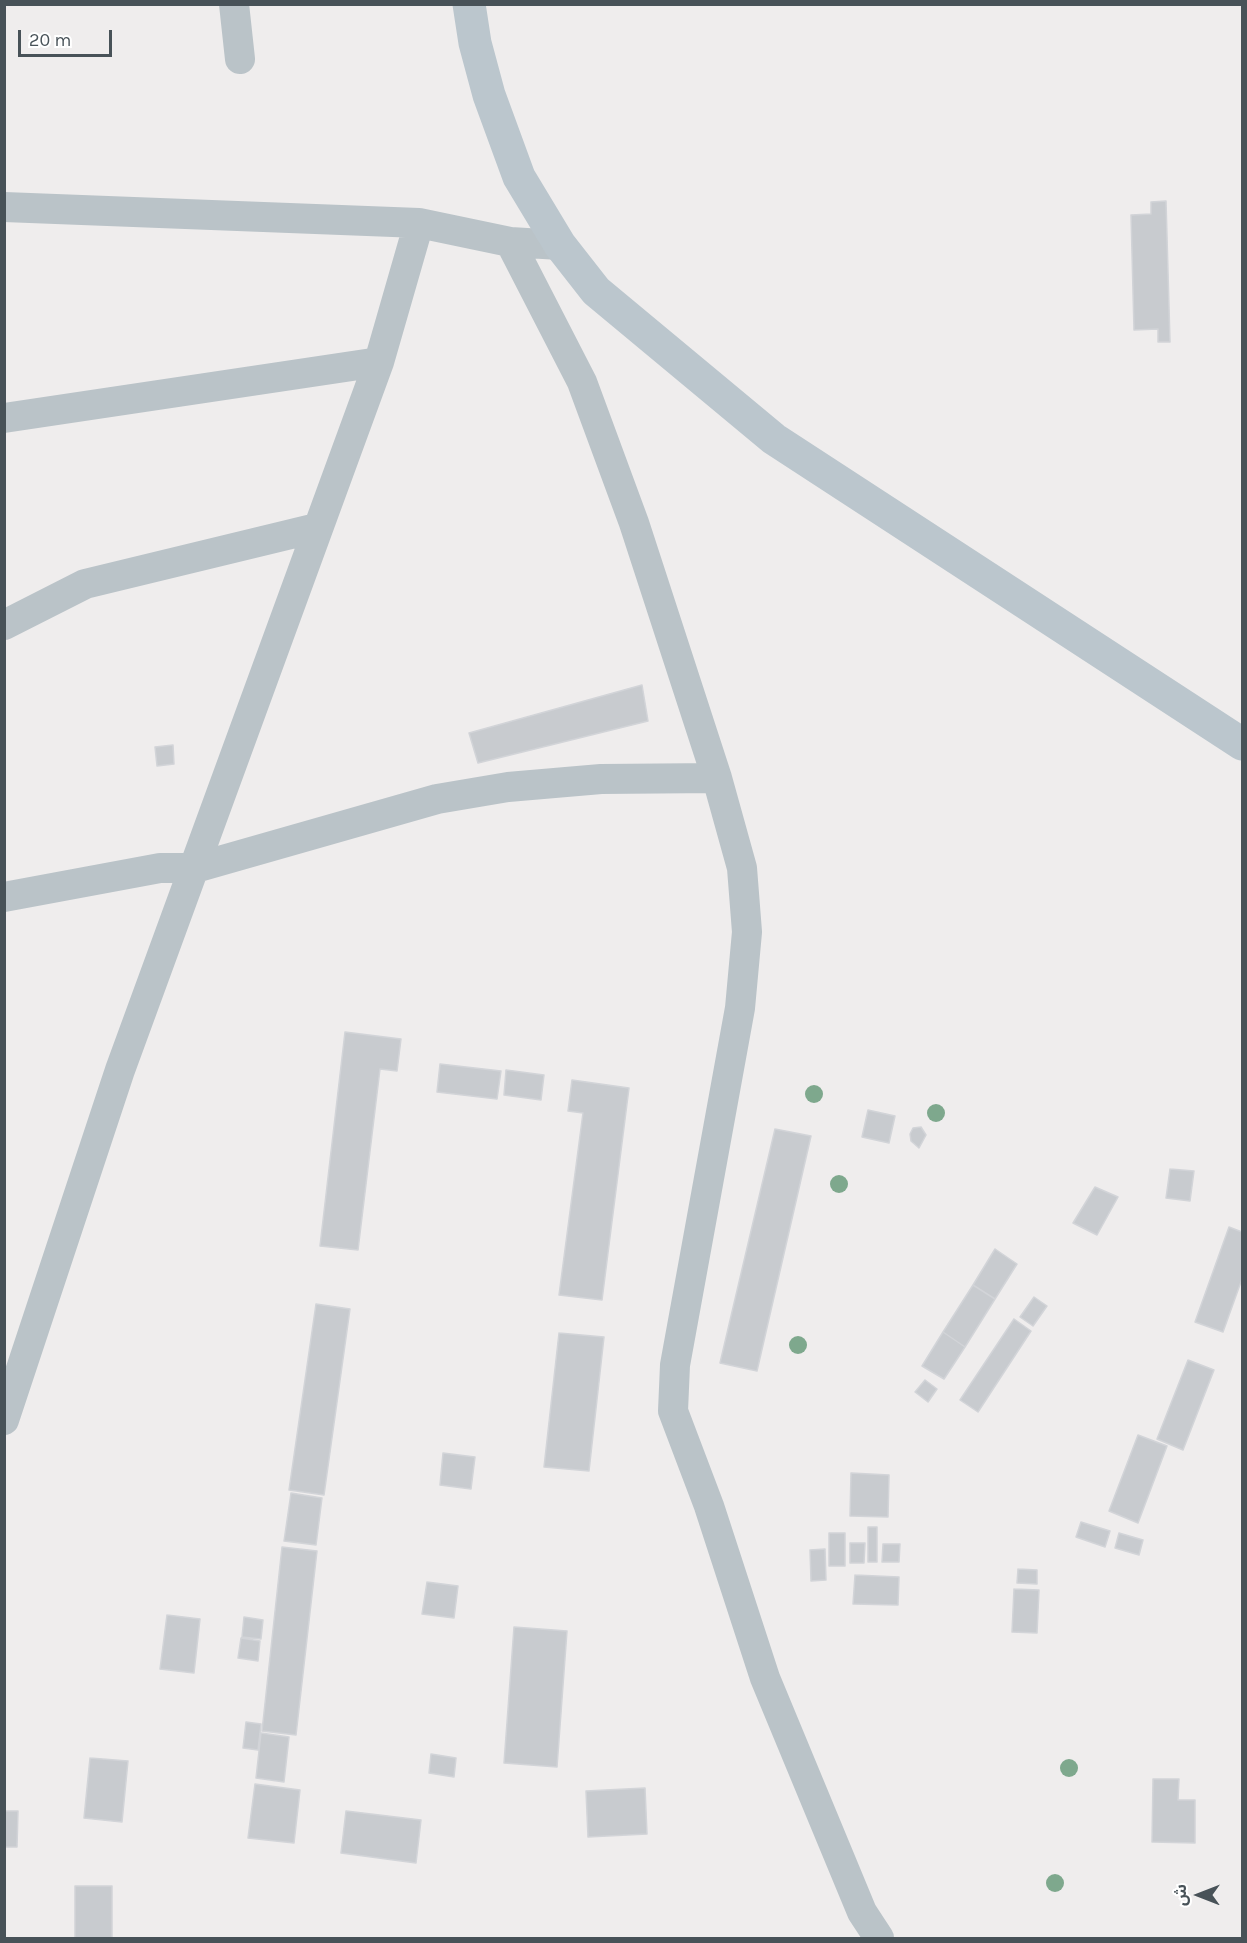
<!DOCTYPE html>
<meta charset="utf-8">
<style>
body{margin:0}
#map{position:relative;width:1247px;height:1943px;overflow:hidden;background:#efeded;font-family:Karla,"Noto Sans Arabic",sans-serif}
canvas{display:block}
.frame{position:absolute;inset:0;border:6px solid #485258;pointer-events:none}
.north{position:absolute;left:1169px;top:1865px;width:60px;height:60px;-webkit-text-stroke:4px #fff;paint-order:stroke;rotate:270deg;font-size:16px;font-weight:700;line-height:24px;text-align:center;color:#485258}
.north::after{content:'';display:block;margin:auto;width:21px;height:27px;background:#485258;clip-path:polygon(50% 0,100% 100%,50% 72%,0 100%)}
.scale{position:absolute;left:18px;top:30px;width:94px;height:27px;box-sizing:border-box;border:3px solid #485258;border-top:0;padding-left:8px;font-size:18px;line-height:21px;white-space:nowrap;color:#485258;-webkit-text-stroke:4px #fff;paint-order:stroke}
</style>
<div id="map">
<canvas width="1247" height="1943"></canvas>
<div class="frame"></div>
<div class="north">ش</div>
<div class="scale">20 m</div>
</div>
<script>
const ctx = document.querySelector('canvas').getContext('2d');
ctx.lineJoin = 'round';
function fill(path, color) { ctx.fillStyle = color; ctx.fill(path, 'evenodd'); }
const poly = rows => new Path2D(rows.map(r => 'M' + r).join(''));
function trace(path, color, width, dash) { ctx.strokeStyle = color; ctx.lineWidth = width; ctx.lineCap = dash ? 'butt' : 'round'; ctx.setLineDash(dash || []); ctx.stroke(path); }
const building = poly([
 [1166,201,1170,342,1158,342,1158,329,1134,330,1131,215,1151,214,1151,202,1166,201],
 [642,685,648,721,478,763,469,733,642,685],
 [173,745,174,764,157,766,155,747,173,745],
 [345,1032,401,1039,397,1071,380,1069,358,1250,320,1246,345,1032],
 [440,1064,501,1071,497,1099,437,1092,440,1064],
 [506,1070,544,1075,541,1100,504,1095,506,1070],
 [572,1080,629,1088,602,1300,559,1295,583,1113,568,1111,572,1080],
 [868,1110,895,1116,889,1143,862,1137,868,1110],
 [921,1127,926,1135,919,1148,911,1141,910,1134,913,1128,921,1127],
 [775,1129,811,1136,757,1371,720,1363,775,1129],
 [1170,1169,1194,1171,1190,1201,1166,1198,1170,1169],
 [1095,1187,1118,1197,1097,1235,1073,1223,1095,1187],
 [1229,1227,1242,1232,1242,1279,1223,1332,1195,1322,1229,1227],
 [995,1249,1017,1264,995,1299,973,1285,995,1249],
 [973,1285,995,1299,965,1347,943,1332,973,1285],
 [1034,1297,1047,1306,1033,1326,1020,1317,1034,1297],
 [316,1304,350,1309,324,1495,289,1490,316,1304],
 [1014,1319,1031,1331,978,1412,960,1400,1014,1319],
 [943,1332,965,1347,944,1379,922,1366,943,1332],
 [559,1333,604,1337,589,1471,544,1467,559,1333],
 [1188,1360,1214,1370,1183,1450,1157,1439,1188,1360],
 [925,1380,937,1389,928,1402,915,1392,925,1380],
 [1138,1435,1167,1446,1138,1523,1109,1511,1138,1435],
 [443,1453,475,1457,471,1489,440,1485,443,1453],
 [851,1473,889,1475,888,1517,850,1516,851,1473],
 [291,1493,322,1498,316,1545,284,1541,291,1493],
 [1081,1522,1110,1531,1105,1547,1076,1537,1081,1522],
 [868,1527,877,1527,877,1562,868,1562,868,1527],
 [829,1533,845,1533,845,1566,829,1566,829,1533],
 [1119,1533,1143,1540,1139,1555,1115,1548,1119,1533],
 [850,1543,865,1543,864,1563,850,1563,850,1543],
 [883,1544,900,1544,899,1562,882,1562,883,1544],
 [282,1547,317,1551,296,1735,262,1731,282,1547],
 [825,1549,826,1580,811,1581,810,1550,825,1549],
 [1018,1569,1037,1570,1037,1584,1017,1583,1018,1569],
 [855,1575,899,1577,898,1605,853,1604,855,1575],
 [427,1582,458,1586,454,1618,422,1614,427,1582],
 [1014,1589,1039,1590,1037,1633,1012,1632,1014,1589],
 [167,1615,200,1619,194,1673,160,1669,167,1615],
 [244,1617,263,1620,261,1639,242,1637,244,1617],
 [514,1627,567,1631,557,1767,504,1763,514,1627],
 [241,1638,260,1641,258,1661,238,1658,241,1638],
 [246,1722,261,1724,258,1750,243,1748,246,1722],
 [261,1733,289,1737,284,1782,256,1778,261,1733],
 [431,1754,456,1758,454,1777,429,1773,431,1754],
 [90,1758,128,1761,122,1822,84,1818,90,1758],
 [1153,1779,1179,1779,1178,1800,1195,1800,1195,1843,1152,1842,1153,1779],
 [255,1784,300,1790,294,1843,248,1838,255,1784],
 [645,1788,647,1834,588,1837,586,1791,645,1788],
 [4,1811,18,1811,17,1847,4,1847,4,1811],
 [346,1811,421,1820,416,1863,341,1853,346,1811],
 [75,1886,112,1886,112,1938,75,1938,75,1886]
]);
fill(building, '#c8cbcf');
trace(building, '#d2d4d8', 1.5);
trace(poly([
 [234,4,240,59],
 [4,207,419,223,510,242,560,245],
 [510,242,582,382,634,523,717,778,742,868,747,932,740,1008,675,1365,673,1411,709,1506,765,1678,862,1912,879,1938],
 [4,418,379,362],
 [4,625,85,584,316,528],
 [4,897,160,868,195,868,437,799,508,787,601,779,717,778],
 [4,1420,120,1070,379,362,419,223]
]), '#bac3c8', 30);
trace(poly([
 [469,4,475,43,489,95,519,177,560,245,596,291,774,439,1242,744]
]), '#bbc6cd', 33);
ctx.fillStyle = '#7ea88d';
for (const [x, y] of [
 [814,1094],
 [936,1113],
 [839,1184],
 [798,1345],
 [1069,1768],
 [1055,1883]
]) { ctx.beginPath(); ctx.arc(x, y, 9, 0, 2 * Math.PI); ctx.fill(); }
</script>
